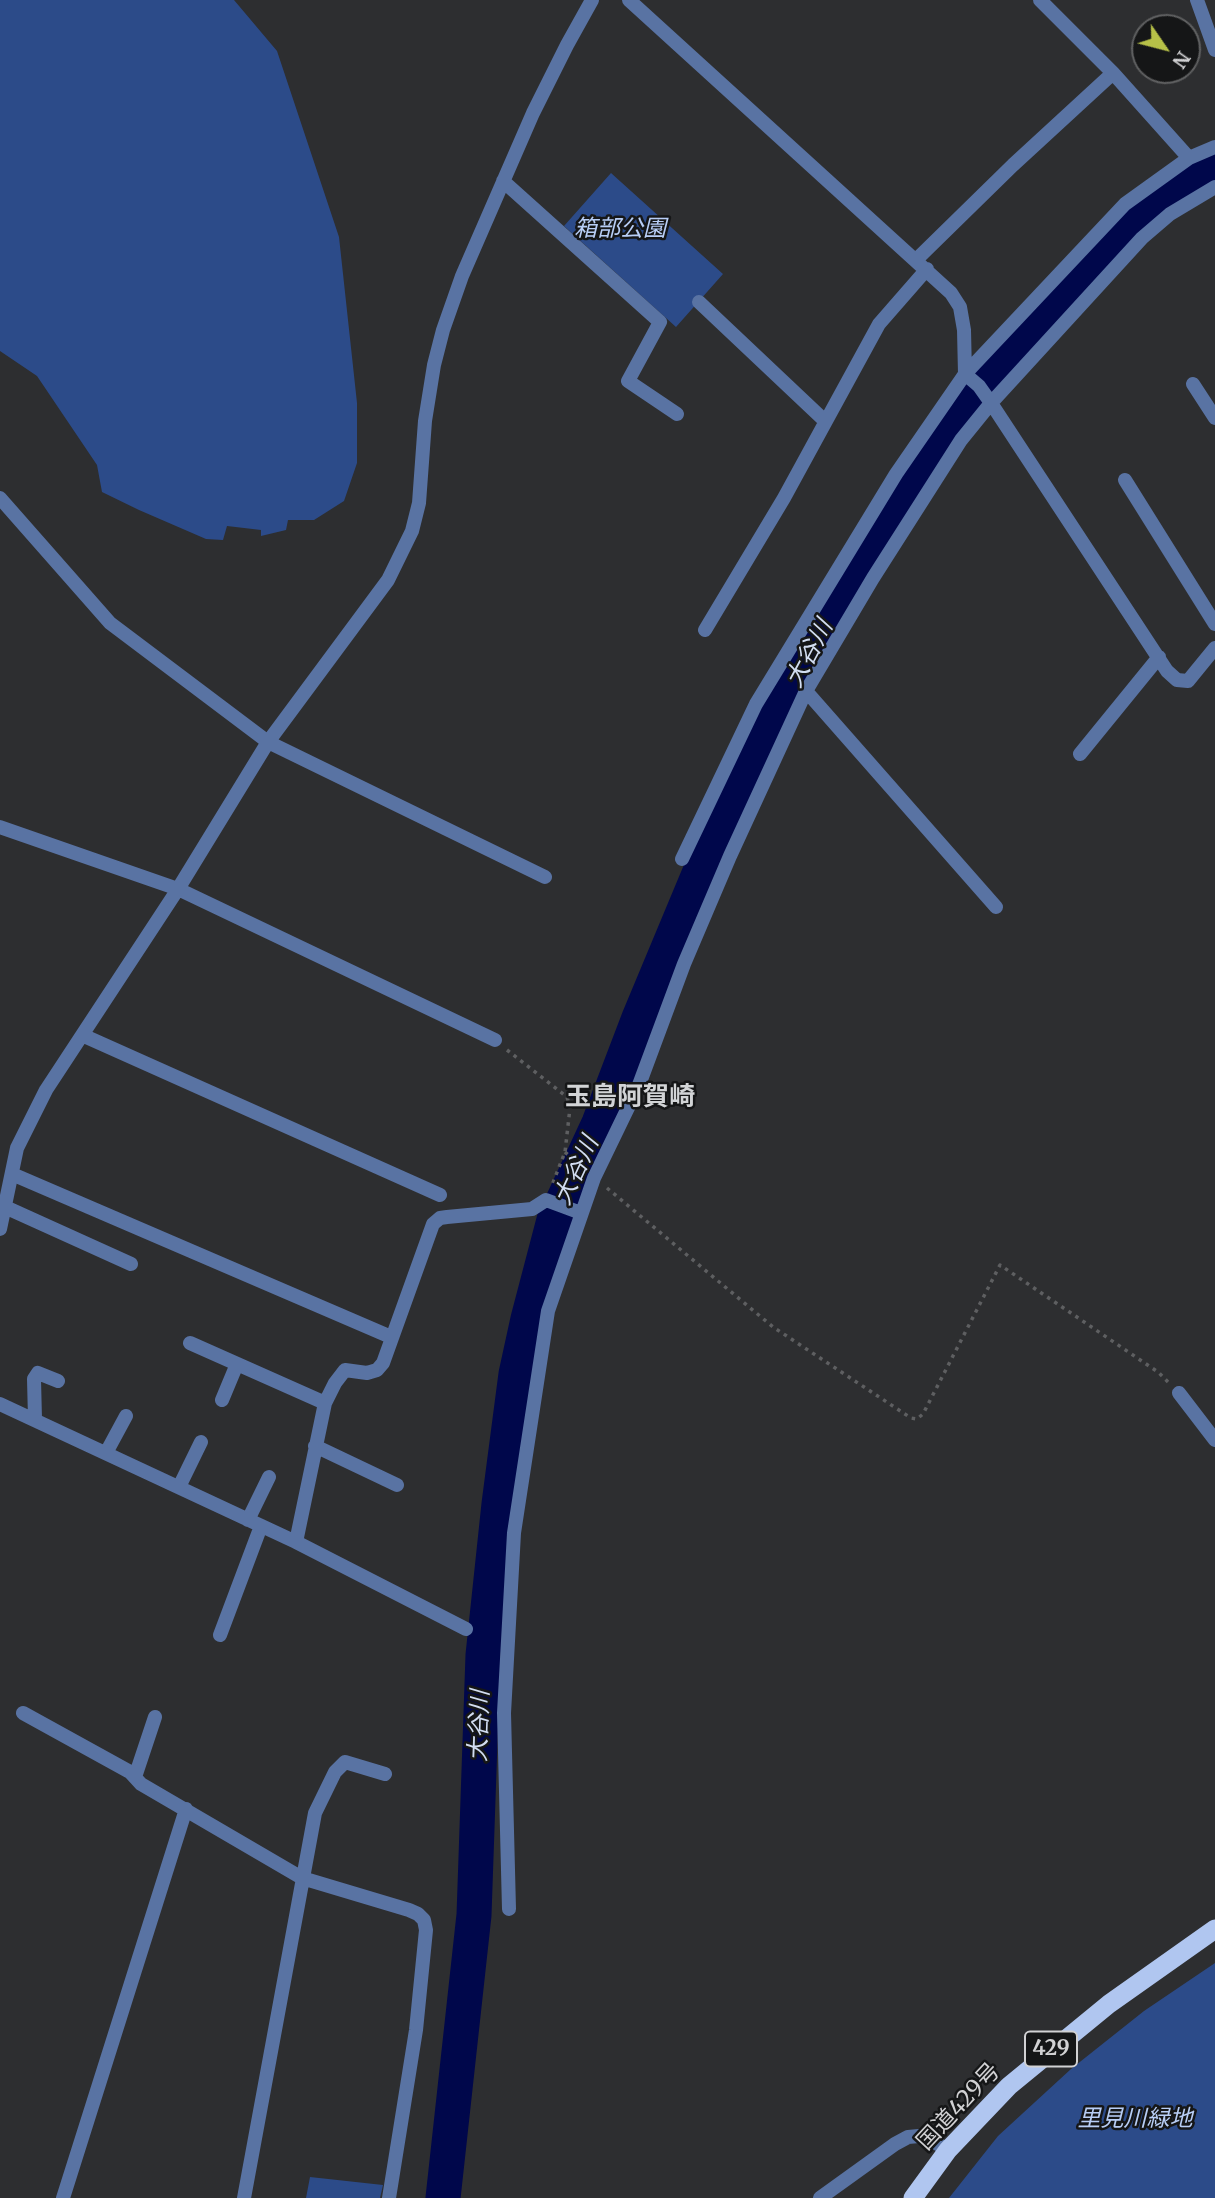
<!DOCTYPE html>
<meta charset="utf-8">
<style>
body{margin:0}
#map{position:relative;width:1215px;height:2198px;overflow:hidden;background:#2d2e30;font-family:Merriweather,serif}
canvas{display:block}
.north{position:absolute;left:1131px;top:14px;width:70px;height:70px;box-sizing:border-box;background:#151617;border:2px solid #606162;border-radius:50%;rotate:125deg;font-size:19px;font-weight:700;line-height:28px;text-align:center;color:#d1d1d3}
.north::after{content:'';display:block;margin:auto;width:24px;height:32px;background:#b7c148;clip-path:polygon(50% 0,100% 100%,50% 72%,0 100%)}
</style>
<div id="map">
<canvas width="1215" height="2198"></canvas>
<div class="north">N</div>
</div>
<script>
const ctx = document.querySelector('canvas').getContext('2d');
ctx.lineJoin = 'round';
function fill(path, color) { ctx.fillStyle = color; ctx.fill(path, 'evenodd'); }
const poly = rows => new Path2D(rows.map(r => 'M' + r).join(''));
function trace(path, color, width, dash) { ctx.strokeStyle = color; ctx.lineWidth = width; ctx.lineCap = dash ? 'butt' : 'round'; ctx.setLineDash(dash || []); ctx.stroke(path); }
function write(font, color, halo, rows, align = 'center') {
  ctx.font = font + ' Merriweather,"Noto Sans JP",serif'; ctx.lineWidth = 5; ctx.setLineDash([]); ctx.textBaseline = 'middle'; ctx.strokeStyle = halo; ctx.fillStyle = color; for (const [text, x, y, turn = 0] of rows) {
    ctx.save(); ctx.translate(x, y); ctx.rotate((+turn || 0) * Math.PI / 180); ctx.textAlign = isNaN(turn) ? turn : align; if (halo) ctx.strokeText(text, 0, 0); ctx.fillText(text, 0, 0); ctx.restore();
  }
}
fill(poly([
 [0,0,234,0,277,51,339,237,357,403,357,463,344,501,314,520,288,520,286,530,261,536,261,530,227,526,223,540,206,539,139,510,102,492,97,465,37,376,0,351],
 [611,173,723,274,676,327,564,226],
 [1215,1963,1215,2198,949,2198,998,2136,1071,2069,1144,2011],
 [310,2177,383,2185,380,2198,306,2198]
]), '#2c4b89');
trace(poly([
 [443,2198,474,1915,483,1655,499,1504,516,1374,528,1319,554,1220,599,1123,639,1018,722,819,828,619,921,468,979,386,1138,216,1194,177,1215,167]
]), '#00074b', 35);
trace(poly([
 [507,1050,567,1097,570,1108,565,1152,552,1185],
 [565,1152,582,1168],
 [607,1188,773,1327,911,1418,917,1419,923,1414,1000,1265,1158,1372,1168,1382]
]), '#5e5f61', 3.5, [3.5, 5]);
trace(poly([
 [629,0,951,293,960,307,964,330,965,374,979,386,991,403,1167,671,1177,680,1188,681,1215,648],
 [1040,0,1113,73,1189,158,1215,147],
 [1197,0,1215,50],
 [503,181,660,322,628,381,677,414],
 [917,259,1013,165,1113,73],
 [699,302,825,421],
 [1193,384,1215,418],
 [1125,480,1215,624],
 [0,498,110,623,268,742,545,877],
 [705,630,784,498,879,324,927,269],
 [806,691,996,907],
 [1080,754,1159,657],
 [0,827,178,889,495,1040],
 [682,859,756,704,896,474,965,374,1125,204,1189,158],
 [82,1035,440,1195],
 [12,1174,391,1337],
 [5,1207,131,1264],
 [0,1229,17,1148,46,1090,178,889,268,742,388,580,412,531,419,503,425,421,434,365,443,330,462,276,533,113,567,45,592,0],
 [190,1343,325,1403],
 [1179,1393,1215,1440],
 [222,1400,237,1364],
 [0,1404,296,1542,325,1403,335,1383,345,1370,367,1373,377,1370,383,1363,433,1224,440,1218,447,1217,532,1209,546,1200,581,1213],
 [35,1419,34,1379,38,1373,58,1381],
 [315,1446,397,1485],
 [106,1453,126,1416],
 [179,1487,201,1442],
 [248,1520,269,1477],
 [296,1542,466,1629],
 [220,1635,261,1526],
 [23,1713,130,1772,141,1784,302,1878,409,1910,418,1914,424,1920,426,1930,416,2030,389,2198],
 [135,1777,155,1717],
 [509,1909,504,1713,514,1533,548,1311,594,1178,639,1085,684,964,730,856,806,691,873,578,961,440,991,403,1142,238,1170,214,1215,187],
 [63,2198,186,1809],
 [244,2198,315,1813,335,1772,345,1762,385,1774],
 [820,2198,895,2144,908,2137,919,2136,929,2139,948,2150]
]), '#5973a3', 14);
trace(poly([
 [913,2198,948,2150,1009,2086,1109,2004,1215,1929]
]), '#b0c6f0', 19);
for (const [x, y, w] of [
 [1051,2049,52]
]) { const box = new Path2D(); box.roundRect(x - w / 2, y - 17.5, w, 35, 5); ctx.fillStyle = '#151617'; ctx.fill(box); trace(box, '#d1d1d3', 2); }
write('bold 21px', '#d1d1d3', null, [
 ["429",1051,2049]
]);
write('italic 23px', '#b8cef6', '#151617', [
 ["箱部公園",620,229],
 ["里見川緑地",1135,2119]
]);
write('23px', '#d1d1d3', '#151617', [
 ["国道429号",959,2107,-47]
]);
write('italic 24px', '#d2ddf1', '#151617', [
 ["大谷川",810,654,-62],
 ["大谷川",577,1171,-65],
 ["大谷川",480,1726,-88]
]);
write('bold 26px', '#d2d4d6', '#151617', [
 ["玉島阿賀崎",630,1098]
]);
</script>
